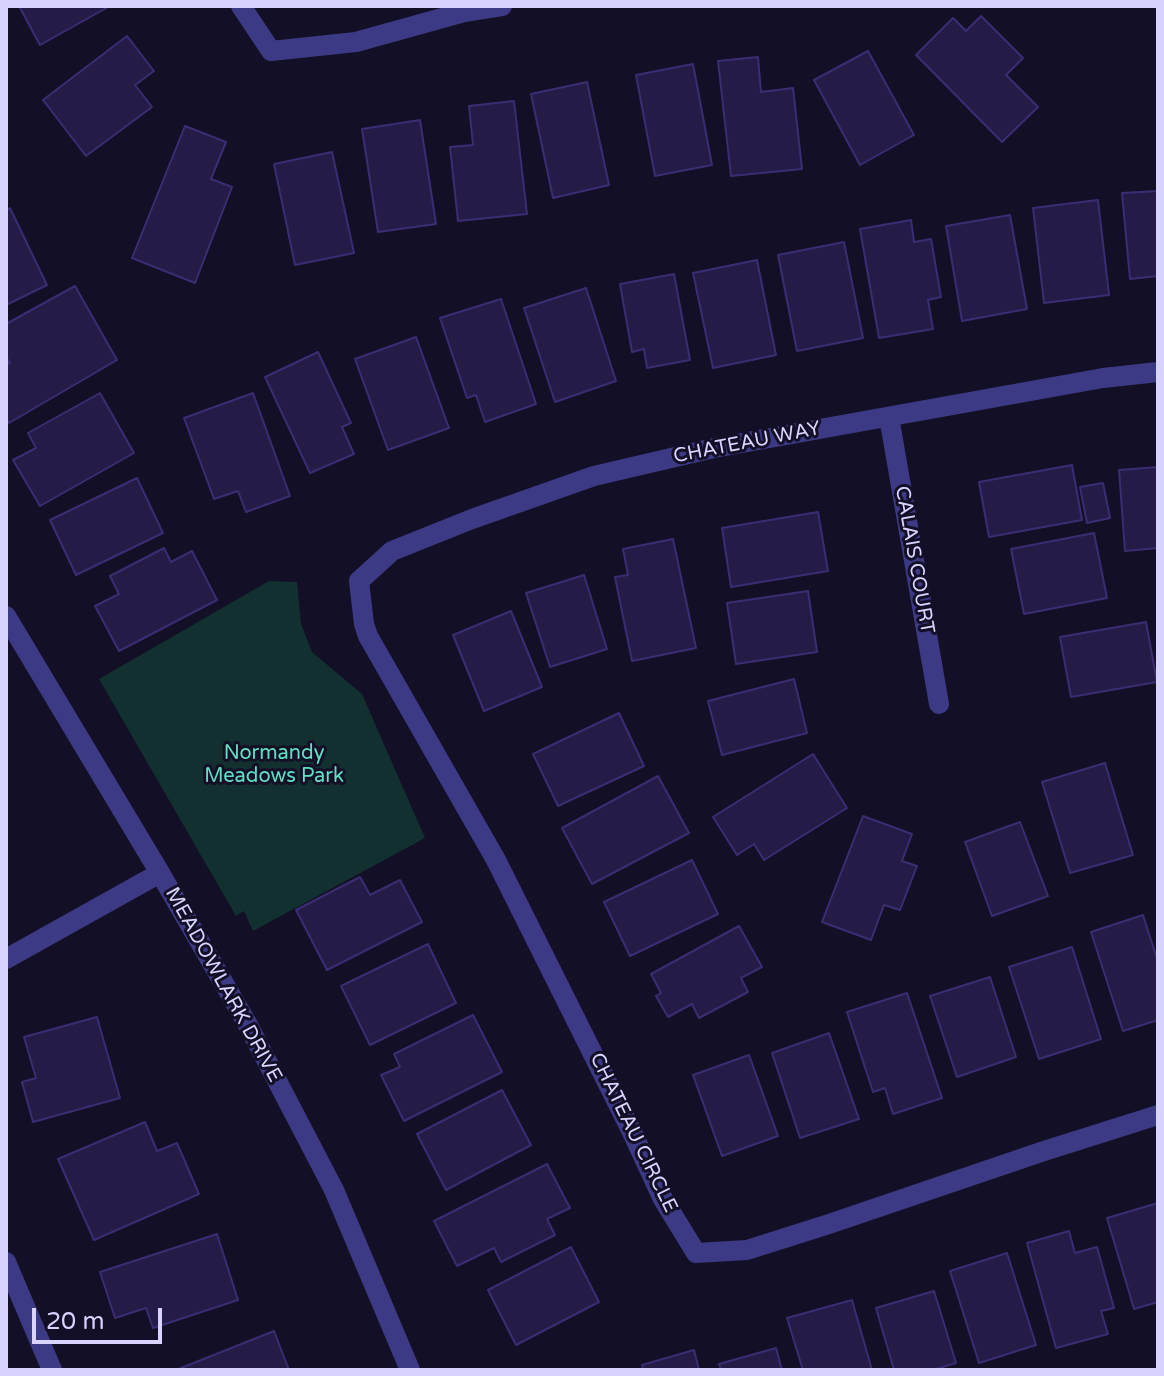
<!DOCTYPE html>
<style>
body{margin:0}
#map{position:relative;width:1164px;height:1376px;overflow:hidden;background:#130f26;font-family:"Varela Round",sans-serif}
canvas{display:block}
.frame{position:absolute;inset:0;border:8px solid #d9d4ff;pointer-events:none}
.scale{position:absolute;left:32px;top:1308px;width:130px;height:36px;box-sizing:border-box;border:4px solid #d9d4ff;border-top:0;padding-left:10px;font-size:24px;line-height:28px;white-space:nowrap;color:#d9d4ff;-webkit-text-stroke:6px #130f26;paint-order:stroke}
</style>
<div id="map">
<canvas width="1164" height="1376"></canvas>
<div class="frame"></div>
<div class="scale">20 m</div>
</div>
<script>
const ctx = document.querySelector('canvas').getContext('2d');
ctx.lineJoin = 'round';
function fill(path, color) { ctx.fillStyle = color; ctx.fill(path, 'evenodd'); }
const poly = rows => new Path2D(rows.map(r => 'M' + r).join(''));
function trace(path, color, width, dash) { ctx.strokeStyle = color; ctx.lineWidth = width; ctx.lineCap = dash ? 'butt' : 'round'; ctx.setLineDash(dash || []); ctx.stroke(path); }
function write(font, color, halo, rows, align = 'center') {
  ctx.font = font + ' "Varela Round",sans-serif'; ctx.lineWidth = 6; ctx.setLineDash([]); ctx.textBaseline = 'middle'; ctx.strokeStyle = halo; ctx.fillStyle = color; for (const [text, x, y, turn = 0] of rows) {
    ctx.save(); ctx.translate(x, y); ctx.rotate((+turn || 0) * Math.PI / 180); ctx.textAlign = isNaN(turn) ? turn : align; if (halo) ctx.strokeText(text, 0, 0); ctx.fillText(text, 0, 0); ctx.restore();
  }
}
fill(poly([
 [269,581,297,582,301,624,312,652,362,694,425,838,253,931,244,911,236,916,99,679]
]), '#12302f');
const building = poly([
 [19,6,110,6,40,45,19,6],
 [981,16,1023,58,1006,75,1038,107,1002,142,916,55,953,18,966,31,981,16],
 [127,36,154,71,135,85,152,107,86,156,43,100,127,36],
 [868,51,914,135,860,165,814,80,868,51],
 [758,57,761,92,793,88,802,169,731,176,718,61,758,57],
 [693,64,712,165,655,176,636,75,693,64],
 [587,82,609,185,553,198,531,94,587,82],
 [514,101,527,214,458,221,450,147,473,145,469,106,514,101],
 [420,120,436,224,378,232,362,129,420,120],
 [185,126,226,142,211,179,232,187,195,283,132,258,185,126],
 [332,152,354,253,295,265,274,164,332,152],
 [1158,191,1158,276,1130,279,1122,193,1158,191],
 [1098,200,1109,295,1044,303,1033,208,1098,200],
 [10,208,47,285,6,305,6,211,10,208],
 [1010,215,1027,309,962,321,946,226,1010,215],
 [911,220,914,242,931,239,941,297,928,300,933,329,879,338,860,229,911,220],
 [844,242,863,338,797,351,778,255,844,242],
 [757,260,776,355,713,368,693,273,757,260],
 [674,274,690,360,647,368,644,349,632,352,620,284,674,274],
 [75,286,117,360,9,423,6,418,6,365,10,363,6,357,6,324,75,286],
 [586,288,616,381,555,402,524,308,586,288],
 [501,299,536,404,485,422,476,395,467,398,440,318,501,299],
 [416,337,449,428,388,450,355,359,416,337],
 [318,352,351,423,342,427,354,454,310,473,265,377,318,352],
 [100,393,134,453,40,506,13,460,36,448,28,433,100,393],
 [253,393,290,496,246,512,238,491,214,499,184,418,253,393],
 [1072,465,1082,520,989,537,979,482,1072,465],
 [1158,467,1158,548,1125,551,1119,470,1158,467],
 [137,478,163,533,76,575,50,520,137,478],
 [1103,483,1110,518,1087,523,1080,487,1103,483],
 [818,512,828,571,731,587,722,528,818,512],
 [1094,533,1107,598,1024,614,1011,549,1094,533],
 [673,539,696,648,632,661,615,577,628,575,623,549,673,539],
 [164,548,171,562,192,551,217,600,119,651,95,606,119,594,110,576,164,548],
 [584,575,607,649,550,667,526,593,584,575],
 [808,591,817,652,736,664,727,603,808,591],
 [511,611,542,687,484,711,453,635,511,611],
 [1146,622,1157,682,1071,697,1060,637,1146,622],
 [794,679,807,733,722,755,708,701,794,679],
 [619,713,644,766,558,806,533,754,619,713],
 [813,754,847,808,764,860,754,844,737,855,713,817,813,754],
 [1105,763,1133,855,1070,873,1042,782,1105,763],
 [658,776,689,833,592,884,562,828,658,776],
 [863,816,912,834,902,861,917,866,900,910,884,905,871,940,822,922,863,816],
 [1020,822,1048,896,992,916,965,842,1020,822],
 [692,860,718,914,630,956,604,902,692,860],
 [360,877,370,895,400,880,422,922,327,970,296,910,360,877],
 [1143,915,1158,962,1158,1020,1123,1031,1091,932,1143,915],
 [739,926,762,967,741,978,748,992,699,1018,692,1004,668,1017,656,996,661,993,651,974,739,926],
 [428,944,456,1003,370,1045,341,986,428,944],
 [1072,947,1101,1039,1039,1059,1009,967,1072,947],
 [990,977,1016,1057,957,1077,930,996,990,977],
 [907,993,942,1098,893,1114,885,1088,873,1092,847,1012,907,993],
 [473,1015,502,1072,404,1121,381,1075,400,1067,394,1054,473,1015],
 [97,1017,120,1098,33,1122,22,1082,36,1078,24,1037,97,1017],
 [829,1033,859,1119,800,1138,772,1053,829,1033],
 [749,1055,778,1136,722,1156,693,1075,749,1055],
 [502,1090,531,1145,446,1190,417,1134,502,1090],
 [145,1122,157,1151,177,1143,199,1194,94,1240,58,1159,145,1122],
 [547,1164,570,1208,547,1219,555,1235,501,1262,494,1248,457,1266,434,1221,547,1164],
 [1158,1203,1158,1302,1134,1309,1107,1218,1158,1203],
 [1069,1231,1075,1253,1097,1247,1114,1308,1101,1311,1108,1334,1056,1348,1027,1243,1069,1231],
 [217,1234,238,1300,153,1328,146,1308,115,1318,100,1272,217,1234],
 [571,1247,599,1302,516,1345,488,1290,571,1247],
 [1007,1253,1036,1345,979,1363,950,1271,1007,1253],
 [934,1291,956,1363,933,1370,894,1370,876,1308,934,1291],
 [852,1300,872,1370,803,1370,787,1318,852,1300],
 [274,1331,289,1370,176,1370,274,1331],
 [776,1348,782,1370,721,1370,719,1364,776,1348],
 [694,1350,699,1370,643,1370,642,1365,694,1350]
]);
fill(building, '#241b47');
trace(building, '#3b2d73', 2);
trace(poly([
 [241,6,271,51,356,42,464,12,502,6],
 [1158,372,1103,378,714,448,594,476,472,519,392,551,359,581,364,624,368,636,496,860,632,1132,663,1199,696,1253,747,1250,829,1224,1044,1151,1158,1115],
 [889,417,939,704],
 [6,616,160,873,248,1025,334,1190,410,1370],
 [6,959,160,873],
 [6,1262,52,1370]
]), '#3d3a85', 20);
write('20px', '#d9d4ff', '#130f26', [
 ["CHATEAU WAY",747,443,-11],
 ["CALAIS COURT",914,560,80],
 ["MEADOWLARK DRIVE",223,985,61],
 ["CHATEAU CIRCLE",633,1133,64]
]);
write('20px', '#5fe0c0', '#130f26', [
 ["Normandy",274,754],
 ["Meadows Park",274,777]
]);
</script>
